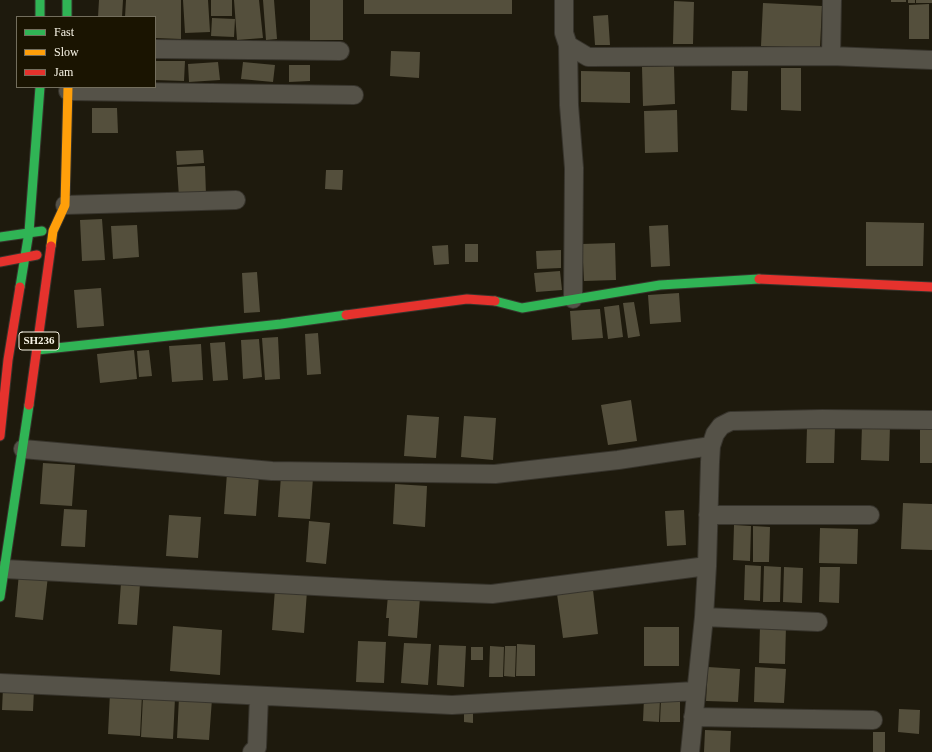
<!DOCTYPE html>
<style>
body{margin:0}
#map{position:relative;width:932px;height:752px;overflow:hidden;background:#1e1a0d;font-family:"Times New Roman",serif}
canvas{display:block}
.legend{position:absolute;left:16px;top:16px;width:140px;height:72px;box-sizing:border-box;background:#1a1401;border:1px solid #736e5d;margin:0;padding:5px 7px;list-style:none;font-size:12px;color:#f8f4e6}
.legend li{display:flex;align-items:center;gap:8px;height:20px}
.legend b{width:20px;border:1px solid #736e5d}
</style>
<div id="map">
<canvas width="932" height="752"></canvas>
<ul class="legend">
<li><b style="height:5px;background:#30b455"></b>Fast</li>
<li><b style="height:5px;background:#ff9f0a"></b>Slow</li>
<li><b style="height:5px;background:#e5322d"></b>Jam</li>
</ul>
</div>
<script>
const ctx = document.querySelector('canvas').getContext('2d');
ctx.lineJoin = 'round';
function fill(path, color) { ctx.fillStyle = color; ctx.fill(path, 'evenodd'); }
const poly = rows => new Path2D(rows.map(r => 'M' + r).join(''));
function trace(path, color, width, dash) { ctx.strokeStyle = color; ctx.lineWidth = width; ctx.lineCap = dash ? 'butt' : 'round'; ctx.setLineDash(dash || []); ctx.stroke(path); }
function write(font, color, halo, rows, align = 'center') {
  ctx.font = font + ' "Times New Roman",serif'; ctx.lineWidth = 4; ctx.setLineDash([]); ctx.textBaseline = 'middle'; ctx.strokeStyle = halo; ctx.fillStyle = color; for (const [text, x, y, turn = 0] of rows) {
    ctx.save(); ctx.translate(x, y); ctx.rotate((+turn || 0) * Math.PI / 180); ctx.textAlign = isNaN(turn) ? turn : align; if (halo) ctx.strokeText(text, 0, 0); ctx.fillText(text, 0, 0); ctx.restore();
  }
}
fill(poly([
 [99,0,123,0,122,17,98,17],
 [126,0,181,0,181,39,155,38,155,17,125,17],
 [183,0,208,0,210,32,185,33],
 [211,0,232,0,232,16,211,16],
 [234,0,259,0,263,38,237,40],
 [263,0,274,0,277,39,266,40],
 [310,0,343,0,343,40,310,40],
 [364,0,512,0,512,14,364,14],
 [891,0,906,0,906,2,891,2],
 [908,0,915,0,915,3,908,3],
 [916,0,932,0,932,3,916,3],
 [674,1,694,2,693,44,673,44],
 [763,3,822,6,820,48,761,46],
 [929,4,929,39,909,39,909,5],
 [608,15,610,45,595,45,593,16],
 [212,18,235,19,234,37,211,36],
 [391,51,420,52,419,78,390,76],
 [155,61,185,61,184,81,155,80],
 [218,62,220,80,189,82,188,64],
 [243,62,275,65,273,82,241,79],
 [289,65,310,65,310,81,289,82],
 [674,66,675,104,643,106,642,67],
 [781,68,801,68,801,111,781,110],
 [581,71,630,72,630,103,581,102],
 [732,71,748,71,747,111,731,110],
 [92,108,117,108,118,133,92,133],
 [677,110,678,152,645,153,644,111],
 [203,150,204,163,177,165,176,151],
 [205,166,206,195,179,197,177,167],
 [326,170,343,170,342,190,325,189],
 [102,219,105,260,82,261,80,220],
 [866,222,924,223,923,266,866,266],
 [137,225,139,257,113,259,111,226],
 [668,225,670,266,651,267,649,226],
 [615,243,616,280,584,281,582,244],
 [465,244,478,244,478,262,465,262],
 [448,245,449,264,434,265,432,246],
 [561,250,561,268,537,269,536,251],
 [560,271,562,290,536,292,534,273],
 [257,272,260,312,244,313,242,273],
 [101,288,104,326,77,328,74,290],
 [679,293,681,322,650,324,648,295],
 [634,302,640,336,628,338,623,303],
 [619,305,623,337,608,339,604,307],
 [600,309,603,338,572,340,570,311],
 [318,333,321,374,307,375,305,334],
 [278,337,280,379,265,380,262,338],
 [259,339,262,377,243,379,241,340],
 [225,342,228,380,213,381,210,343],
 [201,344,203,380,172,382,169,346],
 [134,350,137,379,100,383,97,354],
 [149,350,152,376,139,377,137,351],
 [631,400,637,441,608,445,601,405],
 [407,415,439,417,436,458,404,456],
 [464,416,496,418,493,460,461,457],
 [862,424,890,425,889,461,861,460],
 [920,424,932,424,932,463,920,463],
 [807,427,835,427,834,463,806,463],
 [43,463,75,465,72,506,40,504],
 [227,473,259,475,256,516,224,514],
 [281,476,313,478,310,519,278,517],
 [395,484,427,486,425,527,393,524],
 [903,503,932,504,932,550,901,549],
 [64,509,87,510,85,547,61,546],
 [684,510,686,545,667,546,665,511],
 [169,515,201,517,198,558,166,556],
 [309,521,330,523,326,564,306,562],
 [734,525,751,526,750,561,733,560],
 [753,526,770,527,769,562,753,562],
 [820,528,858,529,857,564,819,563],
 [745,565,761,566,760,601,744,600],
 [764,566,781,567,780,602,763,602],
 [784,567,803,568,802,603,783,602],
 [820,567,840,567,839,603,819,602],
 [19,573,48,576,43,620,15,617],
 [121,583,140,584,137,625,118,624],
 [275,589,307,591,304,633,272,630],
 [593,590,598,634,563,638,557,594],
 [388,595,420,597,417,638,388,636,389,618,386,618],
 [760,625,786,626,785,664,759,663],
 [173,626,222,630,220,675,170,671],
 [644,627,679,627,679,666,644,666],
 [358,641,386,642,384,683,356,682],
 [404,643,431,644,428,685,401,683],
 [517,644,535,645,535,676,516,676],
 [439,645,466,646,464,687,437,685],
 [490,646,504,647,503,677,489,677],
 [505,646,516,646,515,677,504,676],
 [471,647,483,647,483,660,471,660],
 [708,667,740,669,738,702,706,701],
 [755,667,786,669,784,703,754,702],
 [3,688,34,689,33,711,2,710],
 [110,693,142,695,140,736,108,734],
 [143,696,175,698,173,739,141,737],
 [179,697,212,699,209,740,177,738],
 [644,698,660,699,659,722,643,721],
 [661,699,680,699,680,722,660,722],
 [899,709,920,710,919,734,898,732],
 [464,711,473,712,473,723,464,722],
 [705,730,731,731,730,752,704,752],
 [873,732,885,732,885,752,873,752]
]), '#544f3c');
const street = poly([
 [564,0,564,33,568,45,588,57,831,56,932,60],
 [568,45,569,105,574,168,573,299],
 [155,49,340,51],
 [831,56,832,0],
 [68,91,354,95],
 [65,205,236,200],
 [23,449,272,471,495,474,618,460,711,446],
 [708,515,870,515],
 [5,569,388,590,492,594,707,566],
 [704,617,818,622],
 [0,683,452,705,695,691],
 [693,717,873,720],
 [252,752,257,747,259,696],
 [690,752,704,617,707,566,710,462,711,446,715,434,721,426,731,421,822,419,932,420]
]);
const fast = poly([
 [40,0,40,17],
 [67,0,67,17],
 [0,237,42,231],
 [20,287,29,232,40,87],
 [495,301,522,308,660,285,759,279],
 [37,350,281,324,346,315],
 [0,597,29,405]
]);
const slow = poly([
 [51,246,53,231,65,205,68,87]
]);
const jam = poly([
 [0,262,37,255],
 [759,279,932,287],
 [346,315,467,299,495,301],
 [29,405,51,246],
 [0,436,8,360,20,287]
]);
trace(street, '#37342c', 20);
trace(fast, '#37342c', 11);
trace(slow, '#37342c', 11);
trace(jam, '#37342c', 11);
trace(street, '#555248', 18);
trace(fast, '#30b455', 9);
trace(slow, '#ff9f0a', 9);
trace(jam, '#e5322d', 9);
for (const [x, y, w] of [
 [39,341,40]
]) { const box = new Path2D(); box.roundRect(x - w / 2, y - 9, w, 18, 3); ctx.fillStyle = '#1a1401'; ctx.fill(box); trace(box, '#f8f4e6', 1); }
write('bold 11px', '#f8f4e6', null, [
 ["SH236",39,341]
]);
</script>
